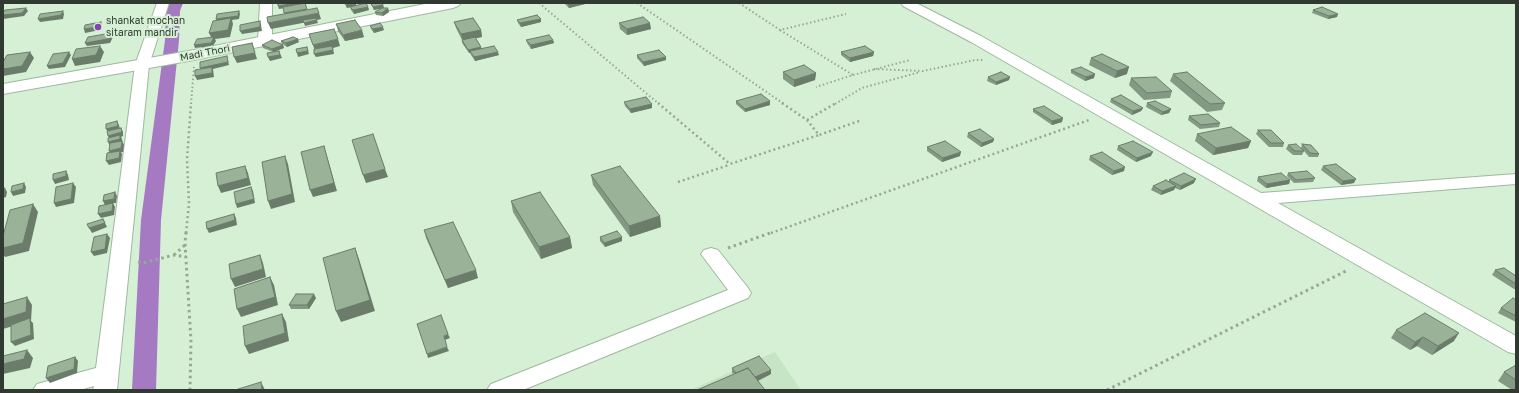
<!DOCTYPE html>
<style>
body{margin:0}
#map{position:relative;width:1519px;height:393px;overflow:hidden;background:#d6f0d5;font-family:"Golos Text",sans-serif}
canvas{display:block}
.frame{position:absolute;inset:0;border:4px solid #303a30;pointer-events:none}
</style>
<div id="map">
<canvas width="1519" height="393"></canvas>
<div class="frame"></div>
</div>
<script>
const ctx = document.querySelector('canvas').getContext('2d');
ctx.lineJoin = 'round';
function fill(path, color) { ctx.fillStyle = color; ctx.fill(path, 'evenodd'); }
const poly = rows => new Path2D(rows.map(r => 'M' + r).join(''));
function trace(path, color, width, dash) { ctx.strokeStyle = color; ctx.lineWidth = width; ctx.lineCap = dash ? 'butt' : 'round'; ctx.setLineDash(dash || []); ctx.stroke(path); }
function write(font, color, halo, rows, align = 'center') {
  ctx.font = font + ' "Golos Text",sans-serif'; ctx.lineWidth = 4; ctx.setLineDash([]); ctx.textBaseline = 'middle'; ctx.strokeStyle = halo; ctx.fillStyle = color; for (const [text, x, y, turn = 0] of rows) {
    ctx.save(); ctx.translate(x, y); ctx.rotate((+turn || 0) * Math.PI / 180); ctx.textAlign = isNaN(turn) ? turn : align; if (halo) ctx.strokeText(text, 0, 0); ctx.fillText(text, 0, 0); ctx.restore();
  }
}
fill(poly([
 [775,352,801,390,690,390]
]), '#c5e5c4');
fill(poly([
 [169,3,183,3,180,11,179,40,161,220,156,390,132,390,141,220,165,40,166,11,169,3]
]), '#a57ac2');
const minor = poly([
 [157,3,169,3,149,65,117,390,93,390,94,386,80,390,33,390,37,384,96,368,135,65,157,3],
 [260,3,272,3,272,40,270,43,265,44,260,43,258,40,260,3],
 [901,3,916,3,981,36,1261,193,1516,174,1516,184,1278,203,1516,336,1516,354,1508,352,971,42,903,6,901,3],
 [711,248,718,250,748,288,751,293,748,298,523,390,487,390,491,384,728,290,701,254,704,250,711,248]
]);
const major = poly([
 [430,3,461,3,458,6,453,8,194,60,3,94,3,84,194,50,430,3]
]);
trace(minor, '#9fb89e', 2);
trace(major, '#9fb89e', 2);
trace(poly([
 [539,3,659,104],
 [637,3,784,104],
 [739,3,780,30,846,14],
 [780,30,853,75,816,87],
 [874,69,923,71,975,60,984,60],
 [853,75,910,60],
 [191,104,194,67],
 [835,104,862,88,920,72]
]), '#95a894', 2, [1.5, 2.5]);
trace(poly([
 [658,103,730,164,819,135],
 [782,103,807,120,819,135,862,120],
 [807,120,836,103],
 [678,182,729,165],
 [186,233,189,204,187,159,191,103],
 [771,233,1089,120]
]), '#95a894', 2.5, [2, 3]);
trace(poly([
 [186,232,185,243,191,341,190,390],
 [728,248,773,232],
 [174,255,185,245],
 [138,262,143,263,174,255,186,257],
 [1107,390,1348,270]
]), '#95a894', 3, [2.5, 3.5]);
fill(minor, '#fff');
fill(major, '#fff');
fill(poly([
 [344,3,356,3,356,5,368,7,369,10,354,14,351,10,350,7,347,8],
 [564,3,585,3,585,4,569,8],
 [371,4,383,5,384,8,388,8,389,12,383,16,376,15,375,12,381,8,374,10],
 [1313,10,1337,17,1328,19,1312,13],
 [541,19,541,22,521,27,518,23,517,20],
 [454,22,481,30,482,37,475,38,482,49,499,55,475,61,471,55,470,53,469,53,462,43,462,40,456,28],
 [619,23,651,29,627,35,620,29],
 [336,24,364,37,345,41,338,31],
 [370,26,384,30,374,33,371,29],
 [526,40,553,40,554,43,531,49,527,43],
 [281,41,299,42,287,47,282,44],
 [262,45,283,45,284,48,273,52,263,48],
 [841,52,874,52,873,56,850,62,841,55],
 [637,55,666,60,644,66,637,58],
 [1091,58,1127,74,1115,78,1089,65],
 [1071,70,1094,78,1085,81,1071,73],
 [783,72,816,73,815,80,794,87,783,79],
 [1173,74,1225,103,1222,110,1207,112,1170,81],
 [988,77,1009,80,996,85,987,81],
 [1131,78,1172,91,1170,98,1144,100,1129,85],
 [1111,99,1143,108,1141,111,1132,115,1110,102],
 [736,101,770,101,770,105,745,112,736,104],
 [624,102,652,104,652,108,631,113,625,106],
 [1147,103,1171,109,1169,113,1161,115,1146,107],
 [1033,109,1062,122,1052,125,1033,112],
 [1189,116,1220,123,1219,127,1200,129,1188,120],
 [1258,130,1284,143,1283,147,1269,147,1256,134],
 [968,133,994,139,993,142,981,147,967,137],
 [1197,134,1251,141,1248,148,1213,155,1195,141],
 [1302,144,1319,154,1318,157,1309,157,1304,151,1302,155,1293,155,1286,149,1288,145,1303,150,1301,148],
 [1118,146,1151,156,1136,162,1117,150],
 [927,147,960,156,942,162,927,151],
 [1090,156,1124,171,1112,175,1089,160],
 [1323,166,1354,183,1341,185,1321,170],
 [1288,173,1315,178,1313,182,1294,183,1287,176],
 [591,175,660,216,661,227,630,237,593,185],
 [1258,177,1290,180,1289,184,1266,188,1257,181],
 [1169,180,1194,183,1180,190,1175,188,1174,190,1161,195,1151,190,1153,186,1169,182],
 [511,201,570,237,572,248,541,259,513,212],
 [424,230,478,278,448,288,426,238],
 [600,237,622,237,622,241,605,247,600,241],
 [1495,270,1516,276,1516,289,1514,289,1492,275],
 [316,298,309,309,291,309,289,305],
 [1516,300,1516,322,1498,313,1501,308],
 [1396,330,1454,341,1432,355,1417,346,1410,350,1391,338],
 [1516,365,1516,390,1512,390,1498,381,1504,372],
 [732,368,771,374,758,381,734,374,732,373]
]), '#849983');
fill(poly([
 [297,3,305,3,305,5,279,9,278,6],
 [353,3,356,3,356,6,347,8,346,4],
 [575,3,585,3,585,4,569,8,568,4],
 [383,5,384,8,374,10,373,7],
 [368,7,369,10,354,14,353,10],
 [26,8,28,11,24,16,3,19,3,15],
 [388,8,389,12,383,16,382,13],
 [307,9,308,12,285,16,284,13],
 [63,11,64,14,63,19,40,22,38,19],
 [239,11,240,14,239,19,232,20,233,24,230,37,215,39,216,41,213,46,195,48,194,45,212,39,209,33,217,22,216,19],
 [319,13,321,19,317,20,318,23,305,26,304,23,313,21,271,29,268,23],
 [1338,14,1337,17,1328,19,1329,16],
 [541,19,541,22,521,27,520,23],
 [260,21,261,25,262,31,242,34,240,31],
 [101,22,102,26,100,30,85,33,84,29],
 [650,23,651,29,627,35,627,29],
 [383,27,384,30,374,33,373,29],
 [362,30,364,37,345,41,343,35],
 [481,30,482,37,463,41,461,34],
 [111,33,113,37,110,43,87,46,85,43],
 [298,39,299,42,287,47,286,43],
 [338,39,340,46,333,48,334,54,316,57,314,54,315,51,313,45],
 [553,40,554,43,531,49,531,45],
 [252,43,257,59,237,63,234,57],
 [283,45,284,48,273,52,272,49],
 [100,46,104,52,100,62,75,66,72,59],
 [307,47,309,54,298,57,297,53],
 [481,47,482,50,470,51,470,53,469,53,468,50],
 [279,51,282,58,270,61,268,57],
 [30,52,34,58,26,72,3,76,3,69],
 [69,52,71,55,65,67,49,69,47,66],
 [498,52,499,55,475,61,474,57],
 [874,52,873,56,850,62,850,58],
 [227,56,229,65,213,69,214,77,197,80,195,76,202,71,200,68],
 [666,57,666,60,644,66,643,62],
 [1129,67,1127,74,1115,78,1117,71],
 [816,73,815,80,794,87,794,80],
 [1095,74,1094,78,1085,81,1086,77],
 [1010,77,1009,80,996,85,996,82],
 [770,101,770,105,745,112,745,109],
 [652,104,652,108,631,113,630,109],
 [1143,108,1141,111,1132,115,1133,111],
 [1171,109,1169,113,1161,115,1163,112],
 [1063,118,1062,122,1052,125,1052,121],
 [117,121,119,125,120,129,108,132,106,129],
 [121,128,123,132,123,136,121,137,122,139,122,142,122,141,124,145,123,152,121,152,122,154,121,162,109,165,106,161,111,155,109,151,110,146,108,142,110,140,108,136],
 [994,139,993,142,981,147,982,143],
 [1251,141,1248,148,1213,155,1216,148],
 [324,146,337,191,313,197,310,190],
 [961,152,960,156,942,162,943,158],
 [1153,152,1151,156,1136,162,1137,158],
 [285,156,288,164,295,202,271,209,268,201],
 [245,166,248,173,251,185,221,193,218,186],
 [1125,167,1124,171,1112,175,1114,171],
 [385,169,388,177,366,183,363,175],
 [66,171,68,175,69,180,55,184,53,180],
 [1196,179,1194,183,1180,190,1181,186],
 [1356,179,1354,183,1341,185,1343,181],
 [1290,180,1289,184,1266,188,1267,184],
 [24,183,26,187,25,193,13,196,11,192],
 [73,183,76,187,74,203,56,207,54,203],
 [1176,186,1174,190,1161,195,1162,191],
 [251,187,253,191,255,203,237,208,236,204],
 [5,188,7,192,6,197,3,198,3,193],
 [115,192,117,196,116,203,113,203,115,207,114,215,101,218,98,214,105,205,103,201],
 [33,204,38,212,29,251,5,257,3,254,3,248],
 [234,214,236,218,237,225,209,233,207,229],
 [660,216,661,227,630,237,629,226],
 [103,219,107,227,92,233,89,228],
 [107,234,110,238,107,253,94,256,91,252],
 [570,237,572,248,541,259,539,247],
 [622,237,622,241,605,247,604,243],
 [355,248,359,259,375,311,341,322,336,311],
 [260,255,263,263,266,277,235,287,231,279],
 [476,270,478,278,448,288,445,280],
 [270,277,274,285,278,305,241,317,237,309],
 [314,294,316,298,309,309,307,305],
 [27,297,32,305,31,321,33,323,34,339,15,346,11,342,30,321,3,329,3,319],
 [282,314,286,322,289,341,249,354,245,346],
 [1459,333,1454,341,1432,355,1438,346],
 [448,334,450,338,445,340,444,336],
 [1423,337,1417,346,1410,350,1415,342],
 [447,347,449,351,428,358,427,354],
 [27,350,33,358,30,368,3,374,3,364],
 [75,357,78,361,77,373,50,383,46,378],
 [771,370,771,374,751,384,751,379],
 [261,382,265,390,262,390]
]), '#6b7d6a');
const building = poly([
 [278,3,297,3,278,6,278,3],
 [305,3,307,9,284,13,283,7,305,3],
 [345,3,353,3,346,4,345,3],
 [366,3,368,7,353,10,350,7,366,3],
 [375,3,382,3,383,5,373,7,371,4,375,3],
 [567,3,575,3,568,4,567,3],
 [1322,7,1338,14,1329,16,1313,10,1322,7],
 [26,8,22,13,3,15,3,13,5,10,26,8],
 [317,8,319,13,268,23,267,17,317,8],
 [382,8,388,8,382,13,375,12,382,8],
 [63,11,61,15,38,19,40,14,63,11],
 [239,11,238,16,216,19,217,14,239,11],
 [537,15,541,19,520,23,517,20,537,15],
 [643,17,650,23,627,29,619,23,643,17],
 [231,18,228,30,209,33,213,21,231,18],
 [316,18,317,20,304,23,303,20,316,18],
 [473,18,481,30,461,34,454,22,473,18],
 [355,20,362,30,343,35,336,24,355,20],
 [260,21,260,27,240,31,240,25,260,21],
 [101,22,99,27,84,29,85,25,101,22],
 [380,23,383,27,373,29,370,26,380,23],
 [334,29,338,39,313,45,309,34,334,29],
 [111,33,108,39,85,43,88,37,111,33],
 [549,35,553,40,531,45,526,40,549,35],
 [214,37,211,43,194,45,197,39,214,37],
 [293,37,298,39,286,43,281,41,293,37],
 [475,37,481,47,468,50,462,40,475,37],
 [272,40,283,45,272,49,262,45,272,40],
 [252,43,255,53,234,57,232,47,252,43],
 [100,46,96,55,72,59,76,49,100,46],
 [332,46,333,50,314,54,314,49,332,46],
 [494,46,498,52,474,57,470,51,494,46],
 [865,46,874,52,850,58,841,52,865,46],
 [307,47,308,51,297,53,296,49,307,47],
 [659,50,666,57,643,62,637,55,659,50],
 [279,51,280,55,268,57,267,53,279,51],
 [30,52,22,66,3,69,3,62,7,55,30,52],
 [69,52,63,63,47,66,53,54,69,52],
 [1102,54,1129,67,1117,71,1091,58,1102,54],
 [227,56,228,62,200,68,200,62,227,56],
 [804,65,816,73,794,80,783,72,804,65],
 [212,67,212,73,195,76,195,70,212,67],
 [1081,67,1095,74,1086,77,1071,70,1081,67],
 [1001,72,1010,77,996,82,988,77,1001,72],
 [1187,72,1225,103,1210,104,1173,74,1187,72],
 [1156,77,1172,91,1147,93,1131,78,1156,77],
 [761,94,770,101,745,109,736,101,761,94],
 [1121,95,1143,108,1133,111,1111,99,1121,95],
 [646,97,652,104,630,109,624,102,646,97],
 [1155,101,1171,109,1163,112,1147,103,1155,101],
 [1044,106,1063,118,1052,121,1033,109,1044,106],
 [1208,114,1220,123,1201,125,1189,116,1208,114],
 [117,121,118,126,106,129,106,124,117,121],
 [1231,127,1251,141,1216,148,1197,134,1231,127],
 [121,128,122,132,108,136,107,131,121,128],
 [980,129,994,139,982,143,968,133,980,129],
 [1258,130,1271,130,1284,143,1271,143,1258,130],
 [373,134,385,169,363,175,352,140,373,134],
 [120,135,120,139,108,142,108,138,120,135],
 [122,141,121,148,109,151,110,143,122,141],
 [945,141,961,152,943,158,927,147,945,141],
 [1133,141,1153,152,1137,158,1118,146,1133,141],
 [1296,144,1304,151,1295,151,1288,145,1296,144],
 [1302,144,1311,145,1319,154,1310,153,1302,144],
 [324,146,334,183,310,190,301,152,324,146],
 [120,151,119,158,106,161,107,153,120,151],
 [1102,152,1125,167,1114,171,1090,156,1102,152],
 [285,156,292,194,268,201,262,162,285,156],
 [1336,164,1356,179,1343,181,1323,166,1336,164],
 [245,166,248,178,218,186,216,173,245,166],
 [620,166,660,216,629,226,591,175,620,166],
 [66,171,66,176,53,180,53,174,66,171],
 [1307,171,1315,178,1296,180,1288,173,1307,171],
 [1184,173,1196,179,1181,186,1169,180,1184,173],
 [1281,173,1290,180,1267,184,1258,177,1281,173],
 [1166,180,1176,186,1162,191,1153,186,1166,180],
 [24,183,23,189,11,192,12,186,24,183],
 [73,183,71,199,54,203,56,187,73,183],
 [251,187,254,199,236,204,234,192,251,187],
 [3,188,5,188,3,193,3,188],
 [115,192,114,199,103,201,104,195,115,192],
 [540,192,570,237,539,247,511,201,540,192],
 [113,203,112,211,98,214,99,206,113,203],
 [33,204,23,243,3,248,3,236,10,210,33,204],
 [234,214,235,220,207,229,206,222,234,214],
 [103,219,105,223,89,228,87,224,103,219],
 [453,222,476,270,445,280,424,230,453,222],
 [617,231,622,237,604,243,600,237,617,231],
 [107,234,105,249,91,252,94,237,107,234],
 [355,248,370,300,336,311,323,258,355,248],
 [260,255,263,269,231,279,229,264,260,255],
 [1504,268,1516,276,1516,284,1495,270,1504,268],
 [270,277,275,297,237,309,234,289,270,277],
 [296,294,314,294,307,305,289,305,296,294],
 [27,297,26,312,3,319,3,304,27,297],
 [1513,298,1516,300,1516,316,1501,308,1513,298],
 [1425,313,1459,333,1438,346,1423,337,1415,342,1396,330,1425,313],
 [282,314,285,333,245,346,243,326,282,314],
 [441,315,448,334,444,336,447,347,427,354,417,324,441,315],
 [30,318,31,335,11,342,11,325,30,318],
 [27,350,24,359,3,364,3,356,27,350],
 [759,356,771,370,755,377,748,368,736,373,732,368,759,356],
 [75,357,74,369,46,378,48,366,75,357],
 [1516,365,1516,380,1504,372,1516,365],
 [748,368,765,390,697,390,748,368],
 [261,382,262,390,235,390,261,382]
]);
fill(building, '#99b298');
trace(building, '#6b7d6a', 1);
for (const [x, y, r, color] of [
 [98,27,4,"#8940b3"]
]) { const dot = new Path2D(); dot.arc(x, y, r, 0, 2 * Math.PI); ctx.fillStyle = color; ctx.fill(dot); trace(dot, '#d6f0d5', 1.5); }
write('10px', '#303a30', '#d6f0d5', [
 ["shankat mochan",106,21],
 ["sitaram mandir",106,33]
], 'left');
write('10px', '#303a30', '#d6f0d5', [
 ["Madi Thori",205,53,-11]
]);
</script>
